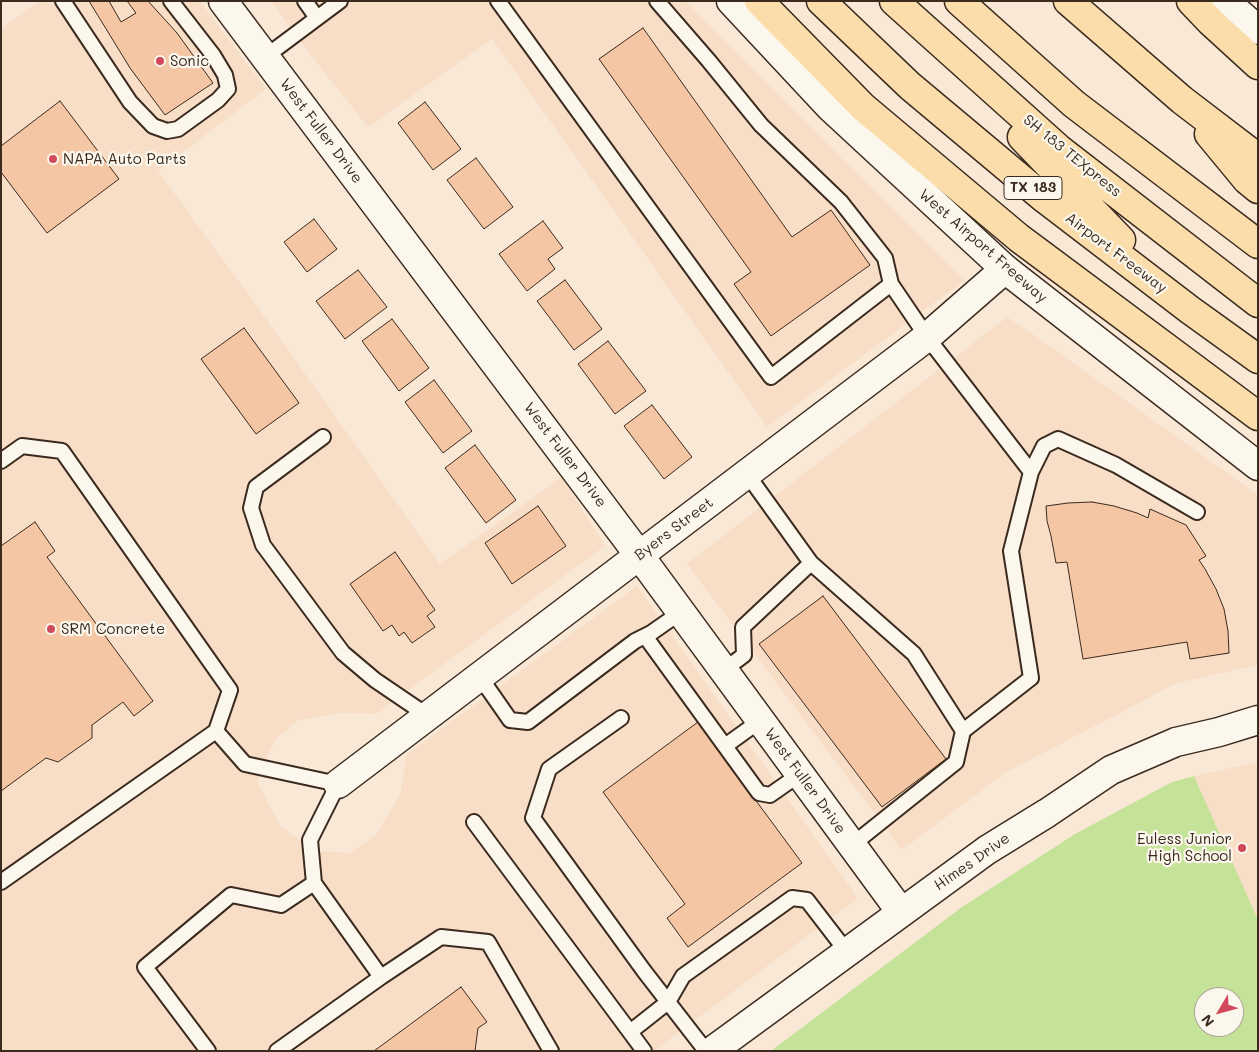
<!DOCTYPE html>
<style>
body{margin:0}
#map{position:relative;width:1259px;height:1052px;overflow:hidden;background:#f9e8d6;font-family:Mali,sans-serif}
canvas{display:block}
.frame{position:absolute;inset:0;border:2px solid #3b2a1e;pointer-events:none}
.north{position:absolute;left:1194px;top:987px;width:50px;height:50px;box-sizing:border-box;background:#fbf7ec;border:1px solid #aea59a;border-radius:50%;rotate:233deg;font-size:14px;font-weight:700;line-height:20px;text-align:center;color:#3b2a1e}
.north::after{content:'';display:block;margin:auto;width:18px;height:22px;background:#d1495b;clip-path:polygon(50% 0,100% 100%,50% 72%,0 100%)}
</style>
<div id="map">
<canvas width="1259" height="1052"></canvas>
<div class="frame"></div>
<div class="north">N</div>
</div>
<script>
const ctx = document.querySelector('canvas').getContext('2d');
ctx.lineJoin = 'round';
function fill(path, color) { ctx.fillStyle = color; ctx.fill(path, 'evenodd'); }
const poly = rows => new Path2D(rows.map(r => 'M' + r).join(''));
function trace(path, color, width, dash) { ctx.strokeStyle = color; ctx.lineWidth = width; ctx.lineCap = dash ? 'butt' : 'round'; ctx.setLineDash(dash || []); ctx.stroke(path); }
function write(font, color, halo, rows, align = 'center') {
  ctx.font = font + ' Mali,sans-serif'; ctx.lineWidth = 4.5; ctx.setLineDash([]); ctx.textBaseline = 'middle'; ctx.strokeStyle = halo; ctx.fillStyle = color; for (const [text, x, y, turn = 0] of rows) {
    ctx.save(); ctx.translate(x, y); ctx.rotate((+turn || 0) * Math.PI / 180); ctx.textAlign = isNaN(turn) ? turn : align; if (halo) ctx.strokeText(text, 0, 0); ctx.fillText(text, 0, 0); ctx.restore();
  }
}
fill(poly([
 [39,1,200,1,266,89,158,171,259,309,440,564,562,477,605,546,376,714,341,713,298,720,274,741,257,782,281,827,316,851,351,853,377,834,401,792,406,755,637,586,858,898,654,1051,1,1051,1,29],
 [271,1,686,1,843,160,965,280,767,427,492,39,368,127,316,62],
 [1007,317,1027,330,1258,495,1258,665,1177,683,1005,773,902,850,687,564],
 [1258,762,1258,920,1194,776]
]), '#f8dec7');
fill(poly([
 [1194,776,1258,920,1258,1051,771,1051,962,907,1075,834,1172,782],
 [1204,997,1234,997,1234,1027,1204,1027]
]), '#c5e299');
const building = poly([
 [89,1,109,1,121,22,136,13,127,1,148,1,177,33,213,83,165,115,130,68,89,1],
 [643,28,792,237,831,210,870,265,771,336,734,284,751,272,599,59,643,28],
 [60,101,119,179,47,233,1,172,1,146,60,101],
 [425,102,461,149,433,170,398,123,425,102],
 [476,158,513,207,484,229,447,180,476,158],
 [314,219,337,249,307,272,284,242,314,219],
 [543,221,563,248,548,259,555,269,527,291,499,254,543,221],
 [358,270,387,307,345,339,316,301,358,270],
 [565,280,602,329,574,350,537,301,565,280],
 [392,319,429,368,399,391,362,341,392,319],
 [244,328,299,403,256,434,201,359,244,328],
 [608,341,646,391,615,414,578,364,608,341],
 [434,380,472,431,443,453,405,402,434,380],
 [652,405,692,457,664,479,624,426,652,405],
 [475,445,516,500,486,523,445,468,475,445],
 [1092,502,1114,506,1137,513,1148,518,1150,509,1186,525,1206,556,1199,560,1205,569,1216,589,1224,609,1228,631,1229,653,1190,659,1187,642,1083,659,1067,562,1056,563,1051,536,1047,521,1046,506,1068,503,1092,502],
 [538,506,566,546,512,584,485,543,538,506],
 [35,522,55,551,47,557,153,701,134,716,123,702,92,725,92,738,58,762,46,758,1,791,1,546,35,522],
 [395,552,435,610,427,616,435,627,412,643,404,632,399,636,392,625,383,631,350,584,395,552],
 [823,596,946,759,882,807,759,644,823,596],
 [698,722,802,863,688,947,667,918,685,904,603,792,698,722],
 [461,987,487,1022,478,1028,475,1051,374,1051,461,987]
]);
fill(building, '#f5c6a4');
trace(building, '#3b2a1e', 1);
const service = poly([
 [63,1,130,102,153,126,167,131,178,129,218,100,228,89,225,75,213,55,171,1],
 [305,1,317,18],
 [498,1,771,377,891,284,927,337,1031,472],
 [657,1,709,61,761,125,841,202,885,258,891,284],
 [265,57,340,1],
 [323,437,256,487,251,508,263,545,343,653,375,680,428,716],
 [1,461,22,446,62,451,230,690,216,731,1,882],
 [747,474,811,563,914,654,963,731,1031,678,1011,551,1031,472,1044,446,1058,439,1116,465,1197,512],
 [645,636,759,793,770,795,800,774],
 [724,670,744,655,743,627,811,563],
 [480,677,510,720,528,722,635,641,651,633,681,612],
 [621,718,549,769,533,818,644,971,706,1051],
 [216,731,245,764,338,784,310,840,314,883,381,977,277,1051],
 [725,746,761,720],
 [474,822,630,1032],
 [852,845,956,762,963,731],
 [381,977,441,937,488,942,551,1051],
 [208,1051,145,967,231,895,281,905,314,883],
 [644,1051,630,1032,668,1002,683,976,792,898,807,900,847,952]
]);
const minor = poly([
 [223,1,639,555,901,912],
 [338,784,927,337,1005,269],
 [712,1051,987,850,1047,813,1111,770,1176,742,1219,732,1258,720]
]);
const secondary = poly([
 [731,1,830,107,1005,269,1258,466],
 [1225,1,1258,30]
]);
const motorway = poly([
 [759,1,863,107,1019,238,1258,416],
 [821,1,910,86,1045,199,1190,310,1258,359],
 [894,1,1059,149,1258,303],
 [959,1,1074,104,1258,244],
 [1068,1,1182,100,1258,158],
 [1191,1,1211,22,1258,65],
 [1209,134,1247,180,1258,189],
 [1022,137,1121,240]
]);
trace(service, '#3b2a1e', 18);
trace(minor, '#3b2a1e', 31);
trace(secondary, '#3b2a1e', 31);
trace(motorway, '#3b2a1e', 31);
trace(service, '#fbf7ec', 14);
trace(minor, '#fbf7ec', 28);
trace(secondary, '#fbf7ec', 28);
trace(motorway, '#faddab', 28);
for (const [x, y, r, color] of [
 [160,61,5,"#d1495b"],
 [53,159,5,"#d1495b"],
 [51,629,5,"#d1495b"],
 [1242,848,5,"#d1495b"]
]) { const dot = new Path2D(); dot.arc(x, y, r, 0, 2 * Math.PI); ctx.fillStyle = color; ctx.fill(dot); trace(dot, '#fbf7ec', 2); }
for (const [x, y, w] of [
 [1033,188,58]
]) { const box = new Path2D(); box.roundRect(x - w / 2, y - 11.5, w, 23, 4); ctx.fillStyle = '#fbf7ec'; ctx.fill(box); trace(box, '#3b2a1e', 1); }
write('bold 14px', '#3b2a1e', null, [
 ["TX 183",1033,188]
]);
write('15px', '#3b2a1e', '#fbf7ec', [
 ["Sonic",170,61],
 ["NAPA Auto Parts",63,159],
 ["SRM Concrete",61,629],
 ["Euless Junior",1232,839,"right"],
 ["High School",1232,856,"right"]
], 'left');
write('15px', '#3b2a1e', '#fbf7ec', [
 ["West Fuller Drive",321,131,53],
 ["SH 183 TEXpress",1072,156,39],
 ["West Airport Freeway",983,246,41],
 ["Airport Freeway",1116,253,37],
 ["West Fuller Drive",565,455,53],
 ["Byers Street",674,529,-37],
 ["West Fuller Drive",805,781,54],
 ["Himes Drive",972,862,-35]
]);
</script>
